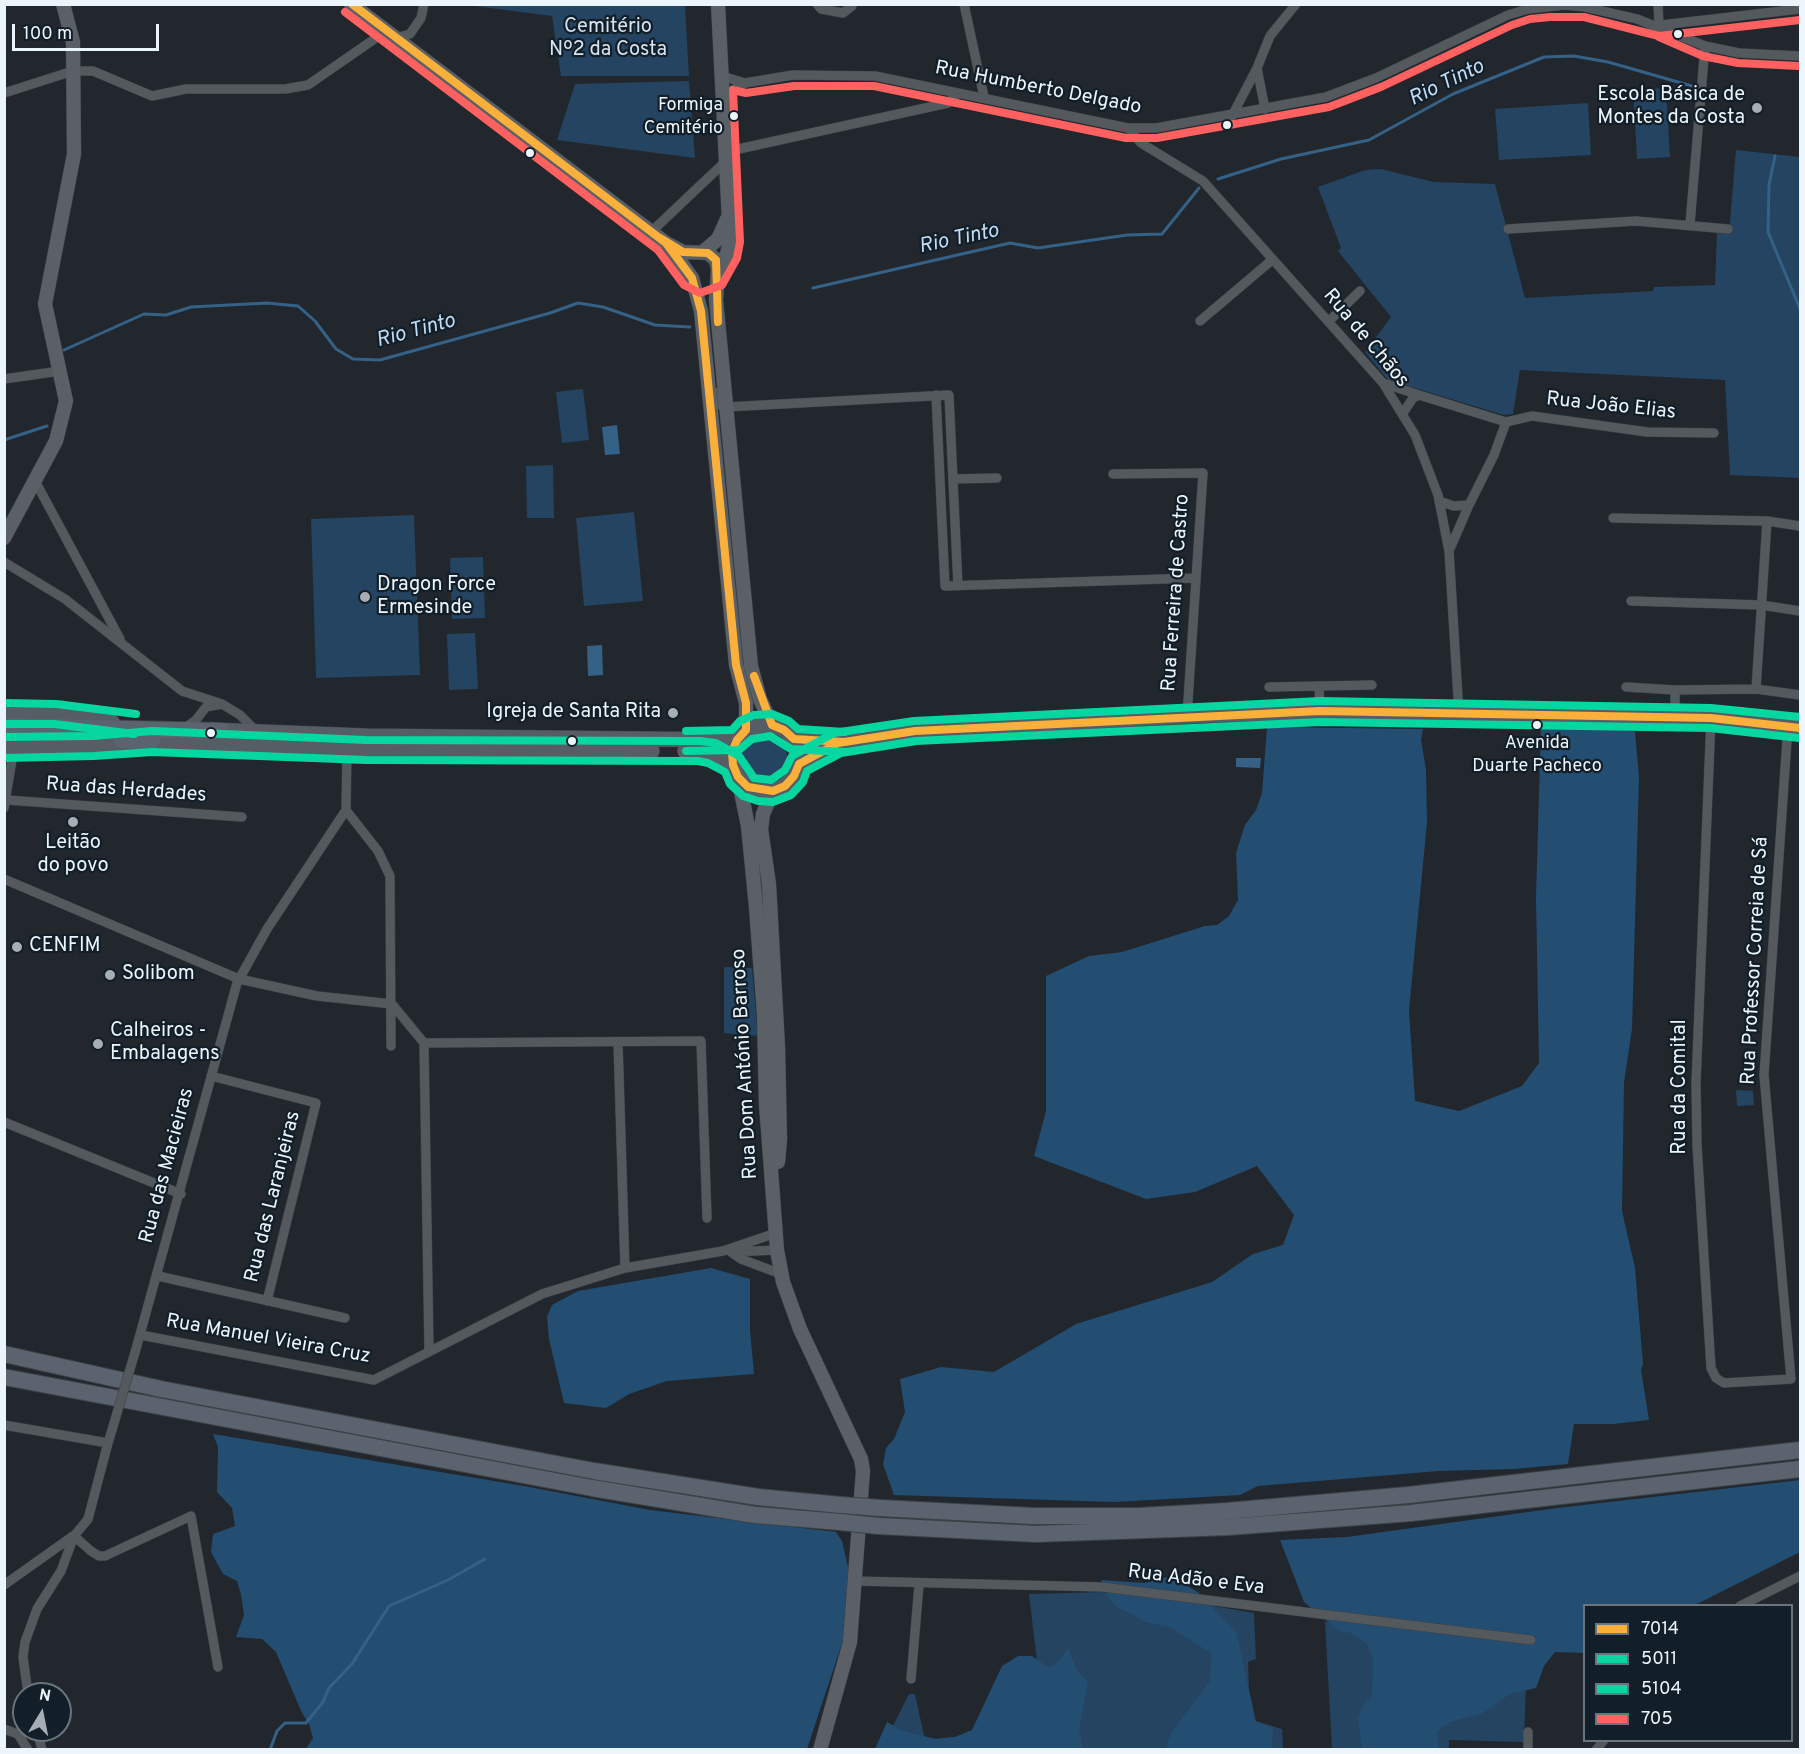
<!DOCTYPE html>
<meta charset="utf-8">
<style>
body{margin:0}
#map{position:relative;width:1805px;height:1754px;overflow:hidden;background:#21272d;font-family:Overpass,sans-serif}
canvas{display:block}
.frame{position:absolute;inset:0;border:6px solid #edf5fc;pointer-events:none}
.legend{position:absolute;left:1583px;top:1604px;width:210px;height:138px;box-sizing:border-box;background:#121e28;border:2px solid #6a747d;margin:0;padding:8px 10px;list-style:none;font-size:18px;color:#edf5fc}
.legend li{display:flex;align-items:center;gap:12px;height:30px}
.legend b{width:30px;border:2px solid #6a747d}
.north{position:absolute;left:12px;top:1682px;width:60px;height:60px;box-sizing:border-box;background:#121e28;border:2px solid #6a747d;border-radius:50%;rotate:10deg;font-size:16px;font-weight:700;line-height:24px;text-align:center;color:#edf5fc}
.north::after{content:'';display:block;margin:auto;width:21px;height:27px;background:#a6adb4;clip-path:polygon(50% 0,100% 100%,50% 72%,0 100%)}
.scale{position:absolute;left:12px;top:24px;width:147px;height:27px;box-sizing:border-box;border:3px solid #edf5fc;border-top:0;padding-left:8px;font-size:18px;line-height:21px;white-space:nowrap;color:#edf5fc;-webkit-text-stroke:4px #121e28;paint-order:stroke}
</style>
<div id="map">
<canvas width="1805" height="1754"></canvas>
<div class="frame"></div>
<ul class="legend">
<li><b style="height:8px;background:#fbb03b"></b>7014</li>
<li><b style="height:8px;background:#06d6a0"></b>5011</li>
<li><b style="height:8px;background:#06d6a0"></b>5104</li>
<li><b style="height:8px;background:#ff6060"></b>705</li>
</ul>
<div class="north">N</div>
<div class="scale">100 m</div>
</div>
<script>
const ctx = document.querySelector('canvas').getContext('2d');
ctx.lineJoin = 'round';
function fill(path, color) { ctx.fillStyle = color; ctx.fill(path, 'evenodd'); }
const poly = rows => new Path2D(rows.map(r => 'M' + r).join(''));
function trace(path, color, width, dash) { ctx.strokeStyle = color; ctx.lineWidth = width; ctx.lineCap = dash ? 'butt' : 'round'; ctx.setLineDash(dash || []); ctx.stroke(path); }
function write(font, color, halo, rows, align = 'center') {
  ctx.font = font + ' Overpass,sans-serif'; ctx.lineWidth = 4.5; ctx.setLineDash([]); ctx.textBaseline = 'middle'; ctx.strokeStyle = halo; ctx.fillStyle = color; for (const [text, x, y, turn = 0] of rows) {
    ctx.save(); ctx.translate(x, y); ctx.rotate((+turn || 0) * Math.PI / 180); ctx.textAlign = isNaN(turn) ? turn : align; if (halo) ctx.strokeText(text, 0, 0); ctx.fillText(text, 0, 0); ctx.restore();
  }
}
fill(poly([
 [467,5,685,5,689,76,561,76,552,16],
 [689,81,695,158,557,140,575,84],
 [1666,88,1670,157,1637,159,1633,90],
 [1588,103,1591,155,1499,160,1495,109],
 [1736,150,1800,157,1800,478,1730,475,1725,380,1520,370,1513,414,1504,415,1388,380,1365,352,1391,317,1338,251,1341,248,1318,187,1365,170,1381,169,1434,182,1495,184,1525,298,1653,291,1654,287,1715,285,1717,233,1729,234],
 [583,389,589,440,562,443,556,392],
 [553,465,554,518,527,518,526,466],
 [634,512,643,601,584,606,576,518],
 [414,515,420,675,316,678,311,519],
 [483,557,485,618,452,619,450,558],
 [475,633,478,689,449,690,447,634],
 '741 757a23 23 0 1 1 46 0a23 23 0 1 1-46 0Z',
 [724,967,752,968,758,1036,724,1033],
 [1736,1090,1753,1091,1754,1105,1737,1106],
 [1103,1592,1191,1602,1254,1613,1256,1659,1248,1662,1249,1689,1256,1721,1282,1729,1283,1749,995,1750,1046,1738,1029,1594],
 [1325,1622,1527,1649,1524,1742,1449,1740,1449,1749,1332,1749],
 [909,1694,915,1694,925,1740,985,1734,989,1750,881,1750]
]), '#244461');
fill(poly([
 [1592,723,1635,732,1639,777,1632,1029,1624,1083,1622,1211,1635,1268,1643,1364,1641,1370,1649,1420,1613,1424,1574,1424,1568,1464,1513,1469,1439,1471,1258,1486,1240,1495,1114,1502,894,1495,883,1464,886,1448,894,1439,905,1412,900,1379,941,1367,994,1372,1076,1324,1212,1282,1253,1254,1283,1245,1294,1215,1257,1166,1195,1192,1146,1199,1034,1156,1046,1111,1046,976,1089,956,1122,952,1205,926,1217,925,1229,916,1238,900,1236,853,1245,825,1256,810,1262,793,1267,727,1423,729,1421,740,1426,770,1427,822,1409,1010,1415,1101,1459,1111,1522,1086,1539,1063,1536,897,1541,725],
 [711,1268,750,1279,750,1331,754,1374,667,1381,629,1394,606,1408,564,1403,549,1339,547,1317,552,1305,578,1291],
 [213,1434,524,1486,650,1510,836,1532,842,1541,848,1567,849,1587,843,1640,807,1749,306,1749,313,1738,309,1724,301,1711,276,1652,262,1639,236,1637,244,1615,241,1595,237,1581,223,1574,211,1552,213,1534,235,1526,232,1508,217,1492,218,1447],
 [1800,1480,1800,1552,1695,1605,1584,1606,1584,1653,1555,1652,1544,1666,1536,1688,1510,1694,1483,1713,1450,1722,1437,1731,1439,1749,1362,1749,1358,1719,1363,1705,1372,1696,1373,1659,1367,1644,1351,1633,1339,1631,1304,1602,1280,1540,1347,1537,1557,1508],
 [1172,1576,1199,1593,1237,1633,1255,1721,1273,1728,1272,1749,1166,1749,1171,1733,1210,1681,1211,1653,1171,1628,1146,1622,1117,1607,1109,1599,1101,1580,1144,1583],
 [1068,1648,1078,1672,1088,1682,1079,1729,1083,1749,875,1749,887,1722,903,1731,936,1739,955,1737,972,1730,1002,1666,1018,1656,1032,1656,1048,1667,1057,1663]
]), '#234e71');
fill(poly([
 [617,425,620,454,605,455,602,427],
 [602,645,603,675,588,676,587,646],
 [1236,758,1261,758,1260,768,1236,767]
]), '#356187');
trace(poly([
 [1775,156,1769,185,1768,232,1800,309],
 [1218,179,1281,159,1369,140,1453,94,1544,57,1574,56,1608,62,1692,86],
 [813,288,1010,243,1038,248,1127,235,1162,234,1199,188],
 [64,350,144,314,166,315,191,307,267,303,298,306,315,321,336,349,353,359,380,360,550,313,578,303,603,307,655,325,690,327],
 [4,440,47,426],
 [270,1750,277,1731,285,1723,306,1723,323,1702,329,1688,352,1664,389,1606,448,1580,485,1559]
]), '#356187', 3);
const street = poly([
 [817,4,821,9,843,13,852,6,850,4],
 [964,4,984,97],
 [1658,4,1659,26],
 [1661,25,1800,9],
 [396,38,410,34,421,18,424,4],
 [1257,68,1265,109],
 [722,76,745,83],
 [4,93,73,71,93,71,152,96,186,89,285,89,308,85,386,31],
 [724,95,745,83,793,75,875,76,1128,128,1156,128,1326,97,1376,78,1508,15,1528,9,1565,5,1585,7,1637,19,1705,46,1739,53,1800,56],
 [1232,116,1257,68,1270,36,1296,4],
 [1128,128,1141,143,1203,181,1383,383,1415,435,1438,495,1449,551,1459,714],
 [725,152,948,103,958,93],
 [1690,224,1705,46],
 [1508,229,1636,221,1728,229],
 [651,232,726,161],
 [1200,321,1272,260],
 [1329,321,1360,291],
 [4,379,60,371],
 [1383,383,1419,395,1413,398,1403,413],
 [715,392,717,404,726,407,949,395,958,586],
 [936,395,945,586,1195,578],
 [1419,395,1506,422],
 [1506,422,1532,416,1647,432,1714,433],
 [1113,474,1203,473,1187,716],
 [34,479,120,639],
 [953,479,997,478],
 [1439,501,1454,506,1469,505,1449,551],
 [1469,505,1494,455,1506,422],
 [1613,518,1767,521,1756,689,1675,690,1675,717],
 [1767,521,1800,526],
 [4,562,65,599,182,691,222,704],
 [1631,601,1761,605,1800,611],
 [1319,686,1320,711],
 [1269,687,1372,685],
 [1626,687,1675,690],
 [1756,689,1800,695],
 [1711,718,1696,1083,1697,1145,1711,1368,1716,1378,1724,1383,1791,1379,1764,1075,1788,725],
 [185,728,196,720,206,707,222,704,240,715,257,732],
 [7,800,242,817],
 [4,808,14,748],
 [346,810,378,851,390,876,391,1046],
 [4,879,239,979,317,996,392,1004],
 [392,1004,424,1043],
 [424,1043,701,1041,707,1218],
 [424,1043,429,1351],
 [618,1043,625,1268],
 [211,1076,316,1103,267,1301],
 [4,1122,181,1194],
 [731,1252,741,1259,781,1274],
 [731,1252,777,1250],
 [158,1276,345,1318],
 [141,1335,374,1380,542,1294,625,1268,723,1251,776,1233],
 [136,1349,237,983,267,929,346,810,347,749],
 [4,1425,108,1443,112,1430],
 [74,1536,91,1551,99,1556,105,1556,191,1516,218,1667],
 [855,1581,1102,1587,1531,1640],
 [4,1585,73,1536],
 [1740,1606,1800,1576],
 [911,1679,919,1585],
 [28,1694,23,1657,25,1642,37,1609,61,1571,74,1536,88,1519,108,1443],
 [4,1729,18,1734,28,1750],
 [37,1730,42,1750],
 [1528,1750,1528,1732],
 [1596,1750,1604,1740]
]);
const secondary = poly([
 [351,4,666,243,683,252,708,253,716,260,718,269,716,300,751,666,760,699,772,725],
 [718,4,730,241,727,254,718,269],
 [670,247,692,278,701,311,736,665,746,703,746,730],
 [703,252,718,239,727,219],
 [4,538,56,441,66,401,45,304,74,154,73,42,63,4],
 [738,777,748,826,756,907,764,1015,766,1104,777,1250,783,1282,800,1329,861,1459,863,1471,850,1642,820,1750],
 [773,791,763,814,761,829,769,884,778,1047,780,1139,778,1162]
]);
const primary = poly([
 [4,713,55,714,112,722],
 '733 758a33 33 0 1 1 66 0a33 33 0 1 1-66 0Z',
 [211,730,366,736,737,740],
 [794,739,838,743,915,731,1187,716,1320,711,1711,718,1800,728],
 [4,748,94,746,152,741,366,750,652,751],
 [685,751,712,753,733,765],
 [799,764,838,743]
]);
const highway = poly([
 [4,726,222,731],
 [122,740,152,741],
 [4,1354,161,1389,594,1471,758,1497,841,1505],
 [4,1377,592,1488,755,1515,840,1522],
 [881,1508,1033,1516,1139,1516,1227,1511,1408,1495,1800,1450],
 [878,1526,1036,1534,1229,1527,1411,1513,1800,1469]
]);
trace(street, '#3c4147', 10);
trace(secondary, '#3c4147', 15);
trace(primary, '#3c4147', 16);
trace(highway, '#3c4147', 18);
trace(street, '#54595e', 9);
trace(secondary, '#5a6066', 14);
trace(primary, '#565d64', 15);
trace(highway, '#5b646e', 16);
const streetBridge = poly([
 [112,1430,136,1349]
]);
const highwayBridge = poly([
 [841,1505,881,1508],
 [840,1522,878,1526]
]);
trace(streetBridge, '#3c4147', 10, []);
trace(highwayBridge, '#3c4147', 18, []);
trace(streetBridge, '#54595e', 9);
trace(highwayBridge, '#5b646e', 16);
trace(poly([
 [352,4,666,243,692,278,701,311,736,665,746,703,746,730,737,740,732,752,733,765,738,777,748,787,773,791,785,786,794,776,799,764,838,743,915,731,1320,711,1711,718,1800,728],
 [660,238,683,252,708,253,716,260,718,322],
 [754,676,772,725,784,730,794,739,844,742]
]), '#fbb03b', 8);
trace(poly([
 [4,724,54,724,134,734],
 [686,751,739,750,752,739,770,736,791,749,843,752],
 [4,758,94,756,152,752,366,760,698,761,708,763,725,772,730,784,743,796,758,801,773,802,791,795,803,782,807,771,841,753,916,741,1320,722,1710,728,1799,738]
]), '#06d6a0', 8);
trace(poly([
 [4,703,56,704,136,714],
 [686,731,732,730,740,721,754,715,772,714,789,721,798,729,845,732],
 [4,737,93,736,152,731,366,740,700,741,716,743,739,756,754,778,771,780,785,770,792,756,834,733,914,721,1320,701,1711,708,1800,717]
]), '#06d6a0', 8);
trace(poly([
 [345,12,658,250,684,285,700,293,722,285,737,258,740,242,733,90,746,93,794,86,874,86,1126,138,1157,138,1329,107,1381,87,1512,25,1530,19,1550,17,1584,17,1659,36,1800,20],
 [1659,37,1703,56,1738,63,1799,66]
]), '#ff6060', 8);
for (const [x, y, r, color] of [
 [1678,34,5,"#edf5fc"],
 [1757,108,6,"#a6adb4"],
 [734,116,5,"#edf5fc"],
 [1227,125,5,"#edf5fc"],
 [530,153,5,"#edf5fc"],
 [365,597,6,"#a6adb4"],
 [673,713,6,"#a6adb4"],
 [1537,725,5,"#edf5fc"],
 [211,733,5,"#edf5fc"],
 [572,741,5,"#edf5fc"],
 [73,822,6,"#a6adb4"],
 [17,947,6,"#a6adb4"],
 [110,975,6,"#a6adb4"],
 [98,1044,6,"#a6adb4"]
]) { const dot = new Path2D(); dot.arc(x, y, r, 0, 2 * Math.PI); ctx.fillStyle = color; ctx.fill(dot); trace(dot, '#121e28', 2); }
write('18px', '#edf5fc', '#121e28', [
 ["Formiga",723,106],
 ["Cemitério",723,129],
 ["Avenida",1537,744,"center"],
 ["Duarte Pacheco",1537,767,"center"]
], 'right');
write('20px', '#d6e3f0', '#121e28', [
 ["Cemitério",608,28],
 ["Nº2 da Costa",608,51]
]);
write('20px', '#edf5fc', '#121e28', [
 ["Rua Humberto Delgado",1038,89,11],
 ["Rua de Chãos",1365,339,50],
 ["Rua João Elias",1611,407,6],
 ["Rua Ferreira de Castro",1177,593,-86],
 ["Rua das Herdades",126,791,4],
 ["Rua Professor Correia de Sá",1756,961,-87],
 ["Rua Dom António Barroso",746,1064,-93],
 ["Rua da Comital",1681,1087,-90],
 ["Rua das Macieiras",168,1166,-75],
 ["Rua das Laranjeiras",274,1197,-76],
 ["Rua Manuel Vieira Cruz",268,1340,10],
 ["Rua Adão e Eva",1196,1581,7]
]);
write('20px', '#edf5fc', '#121e28', [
 ["Escola Básica de",1745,96,"right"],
 ["Montes da Costa",1745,119,"right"],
 ["Dragon Force",377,586],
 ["Ermesinde",377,609],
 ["Igreja de Santa Rita",661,713,"right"],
 ["Leitão",73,844,"center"],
 ["do povo",73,867,"center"],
 ["CENFIM",29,947],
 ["Solibom",122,975],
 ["Calheiros -",110,1032],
 ["Embalagens",110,1055]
], 'left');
write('italic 21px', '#c1ddf6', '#121e28', [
 ["Rio Tinto",1447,84,-26],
 ["Rio Tinto",959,240,-12],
 ["Rio Tinto",416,332,-15]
]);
</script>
